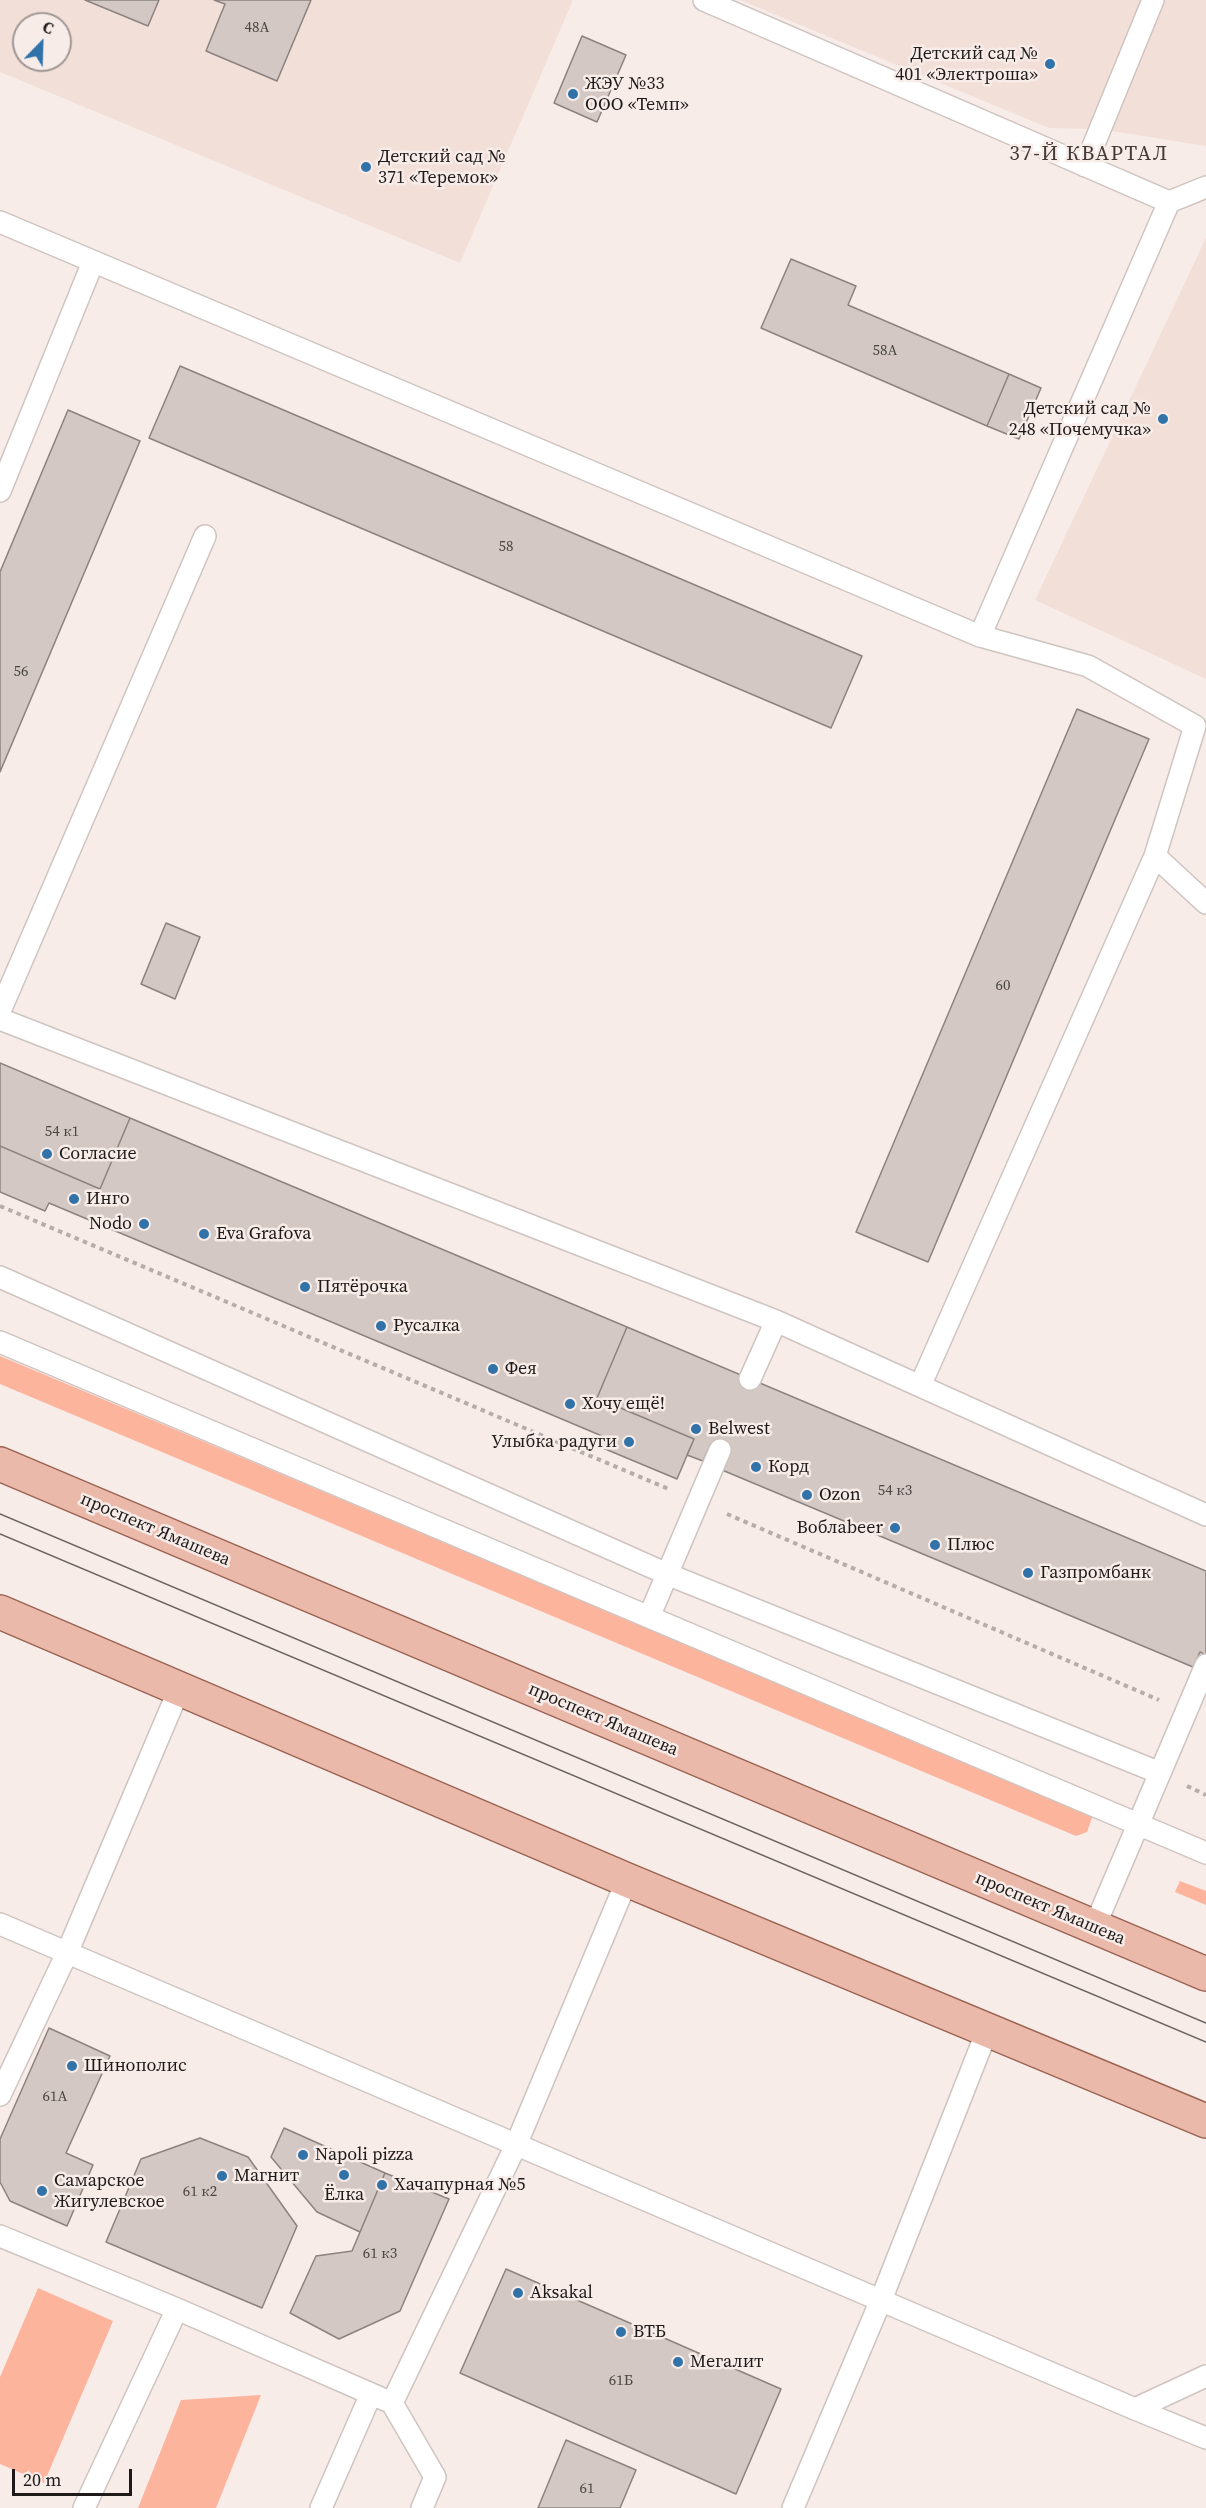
<!DOCTYPE html>
<meta charset="utf-8">
<style>
body{margin:0}
#map{position:relative;width:1206px;height:2508px;overflow:hidden;background:#f8ece9;font-family:"Source Serif 4",serif}
canvas{display:block}
.north{position:absolute;left:12px;top:12px;width:60px;height:60px;box-sizing:border-box;background:#f8ece9;border:2px solid #a19896;border-radius:50%;rotate:23deg;font-size:16px;font-weight:700;line-height:24px;text-align:center;color:#1e1a19}
.north::after{content:'';display:block;margin:auto;width:21px;height:27px;background:#3172a9;clip-path:polygon(50% 0,100% 100%,50% 72%,0 100%)}
.scale{position:absolute;left:12px;top:2469px;width:120px;height:27px;box-sizing:border-box;border:3px solid #1e1a19;border-top:0;padding-left:8px;font-size:18px;line-height:21px;white-space:nowrap;color:#1e1a19;-webkit-text-stroke:4px #f8ece9;paint-order:stroke}
</style>
<div id="map">
<canvas width="1206" height="2508"></canvas>
<div class="north">С</div>
<div class="scale">20 m</div>
</div>
<script>
const ctx = document.querySelector('canvas').getContext('2d');
ctx.lineJoin = 'round';
function fill(path, color) { ctx.fillStyle = color; ctx.fill(path, 'evenodd'); }
const poly = rows => new Path2D(rows.map(r => 'M' + r).join(''));
function trace(path, color, width, dash) { ctx.strokeStyle = color; ctx.lineWidth = width; ctx.lineCap = dash ? 'butt' : 'round'; ctx.setLineDash(dash || []); ctx.stroke(path); }
function write(font, color, halo, rows, align = 'center') {
  ctx.font = font + ' "Source Serif 4",serif'; ctx.lineWidth = 5; ctx.setLineDash([]); ctx.textBaseline = 'middle'; ctx.strokeStyle = halo; ctx.fillStyle = color; for (const [text, x, y, turn = 0] of rows) {
    ctx.save(); ctx.translate(x, y); ctx.rotate((+turn || 0) * Math.PI / 180); ctx.textAlign = isNaN(turn) ? turn : align; if (halo) ctx.strokeText(text, 0, 0); ctx.fillText(text, 0, 0); ctx.restore();
  }
}
fill(poly([
 [0,0,573,0,460,263,0,72],
 [24,24,60,24,60,60,24,60],
 [740,0,1206,0,1206,146,1099,129,1049,128],
 [1206,238,1206,679,1035,600]
]), '#f2dfd8');
fill(poly([
 [0,1356,1093,1815,1087,1832,1076,1836,0,1384],
 [1180,1881,1206,1891,1206,1905,1175,1892],
 [38,2288,113,2321,44,2483,0,2464,0,2377],
 [261,2395,216,2508,138,2508,181,2400]
]), '#fdb49c');
const building = poly([
 [85,0,159,0,148,26,85,0],
 [214,0,311,0,277,81,206,51,225,4,214,0],
 [582,36,626,55,597,122,554,103,582,36],
 [791,259,856,286,848,305,1009,374,987,426,761,328,791,259],
 [180,366,862,656,831,728,149,438,180,366],
 [1009,374,1041,388,1019,439,987,426,1009,374],
 [68,410,140,441,0,772,0,572,68,410],
 [1077,709,1149,739,928,1262,856,1232,1077,709],
 [166,923,200,937,175,999,141,984,166,923],
 [0,1063,130,1118,100,1189,0,1146,0,1063],
 [130,1118,627,1327,597,1398,694,1439,677,1479,598,1446,602,1436,49,1203,45,1211,0,1192,0,1146,100,1189,130,1118],
 [627,1327,1206,1571,1206,1655,1200,1652,1193,1667,722,1470,729,1454,710,1445,703,1461,687,1455,694,1439,597,1398,627,1327],
 [49,2028,110,2056,66,2153,93,2165,67,2226,10,2201,0,2182,0,2139,49,2028],
 [284,2128,385,2173,360,2232,317,2212,271,2157,284,2128],
 [200,2138,248,2157,297,2226,262,2308,106,2242,141,2159,200,2138],
 [385,2173,449,2199,400,2311,339,2339,290,2313,316,2256,352,2251,385,2173],
 [506,2269,781,2389,736,2494,460,2373,506,2269],
 [566,2440,636,2470,620,2508,538,2508,566,2440]
]);
fill(building, '#d3c8c4');
trace(building, '#8c827f', 1.5);
const service = poly([
 [704,0,1169,202,980,636],
 [1085,166,1153,0],
 [1169,202,1206,187],
 [0,222,980,636,1088,666,1195,726,1155,856,920,1386],
 [0,491,93,262],
 [1155,856,1206,903],
 [0,1011,205,536],
 [0,1019,776,1321,1206,1515],
 [0,1277,667,1574,1160,1773],
 [0,1342,1206,1853],
 [750,1379,776,1321],
 [649,1617,720,1450],
 [0,1924,1135,2409,1206,2376],
 [1094,1928,1206,1665],
 [0,2095,67,1953,180,1687],
 [0,2236,177,2309,392,2403,435,2477,422,2508],
 [392,2403,516,2145,627,1880],
 [1135,2409,1206,2438],
 [84,2508,177,2309],
 [321,2508,371,2394],
 [793,2508,881,2300,987,2031]
]);
const primary = poly([
 [0,1464,1206,1974],
 [0,1612,627,1880,1206,2121]
]);
trace(service, '#cfc4c0', 24);
trace(primary, '#9a6352', 36);
trace(poly([
 [0,1206,671,1490],
 [727,1514,1159,1700],
 [1187,1786,1206,1795]
]), '#b6adaa', 4, [4.5, 4.5]);
trace(service, '#fff', 21);
trace(primary, '#ebb9aa', 33);
trace(poly([
 [0,1514,1206,2023],
 [0,1534,1206,2042]
]), '#6a6361', 1.5);
for (const [x, y, r, color] of [
 [1050,64,6,"#3172a9"],
 [573,94,6,"#3172a9"],
 [366,167,6,"#3172a9"],
 [1163,419,6,"#3172a9"],
 [47,1154,6,"#3172a9"],
 [74,1199,6,"#3172a9"],
 [144,1224,6,"#3172a9"],
 [204,1234,6,"#3172a9"],
 [305,1287,6,"#3172a9"],
 [381,1326,6,"#3172a9"],
 [493,1369,6,"#3172a9"],
 [570,1404,6,"#3172a9"],
 [696,1429,6,"#3172a9"],
 [629,1442,6,"#3172a9"],
 [756,1467,6,"#3172a9"],
 [807,1495,6,"#3172a9"],
 [895,1528,6,"#3172a9"],
 [935,1545,6,"#3172a9"],
 [1028,1573,6,"#3172a9"],
 [72,2066,6,"#3172a9"],
 [303,2155,6,"#3172a9"],
 [344,2175,6,"#3172a9"],
 [222,2176,6,"#3172a9"],
 [382,2185,6,"#3172a9"],
 [42,2191,6,"#3172a9"],
 [518,2293,6,"#3172a9"],
 [621,2332,6,"#3172a9"],
 [678,2362,6,"#3172a9"]
]) { const dot = new Path2D(); dot.arc(x, y, r, 0, 2 * Math.PI); ctx.fillStyle = color; ctx.fill(dot); trace(dot, '#f8ece9', 2); }
write('15px', '#4b4644', null, [
 ["48А",257,28],
 ["58А",885,351],
 ["58",506,547],
 ["56",21,672],
 ["60",1003,986],
 ["54 к1",62,1132],
 ["54 к3",895,1491],
 ["61А",55,2097],
 ["61 к2",200,2192],
 ["61 к3",380,2254],
 ["61Б",621,2381],
 ["61",587,2489]
]);
write('18px', '#1e1a19', '#f8ece9', [
 ["Детский сад №",1038,54,"right"],
 ["401 «Электроша»",1038,75,"right"],
 ["ЖЭУ №33",585,84],
 ["ООО «Темп»",585,105],
 ["Детский сад №",378,157],
 ["371 «Теремок»",378,178],
 ["Детский сад №",1151,409,"right"],
 ["248 «Почемучка»",1151,430,"right"],
 ["Согласие",59,1154],
 ["Инго",86,1199],
 ["Nodo",132,1224,"right"],
 ["Eva Grafova",216,1234],
 ["Пятёрочка",317,1287],
 ["Русалка",393,1326],
 ["Фея",505,1369],
 ["Хочу ещё!",582,1404],
 ["Belwest",708,1429],
 ["Улыбка радуги",617,1442,"right"],
 ["Корд",768,1467],
 ["Ozon",819,1495],
 ["Воблаbeer",883,1528,"right"],
 ["Плюс",947,1545],
 ["Газпромбанк",1040,1573],
 ["Шинополис",84,2066],
 ["Napoli pizza",315,2155],
 ["Магнит",234,2176],
 ["Самарское",54,2181],
 ["Жигулевское",54,2202],
 ["Хачапурная №5",394,2185],
 ["Ёлка",344,2195,"center"],
 ["Aksakal",530,2293],
 ["ВТБ",633,2332],
 ["Мегалит",690,2362]
], 'left');
write('18px', '#1e1a19', '#f8ece9', [
 ["проспект Ямашева",155,1530,23],
 ["проспект Ямашева",603,1720,23],
 ["проспект Ямашева",1050,1909,23]
]);
ctx.letterSpacing = '1.5px';
write('21px', '#443b38', '#f8ece9', [
 ["37-Й КВАРТАЛ",1089,155]
]);
ctx.letterSpacing = '0px';
</script>
